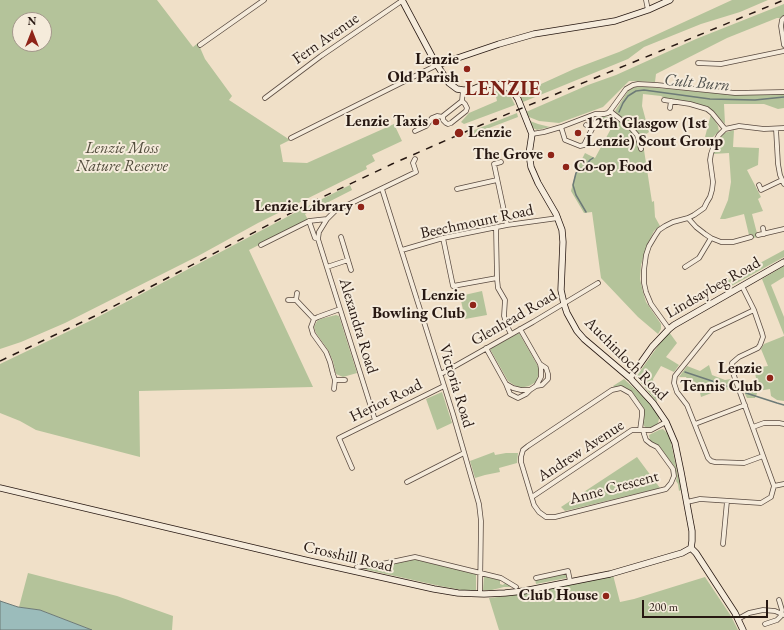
<!DOCTYPE html>
<style>
body{margin:0}
#map{position:relative;width:784px;height:630px;overflow:hidden;background:#f0e0c8;font-family:"EB Garamond",serif}
canvas{display:block}
.north{position:absolute;left:12px;top:12px;width:40px;height:40px;box-sizing:border-box;background:#f5ebdb;border:1px solid #a3978b;border-radius:50%;rotate:0deg;font-size:11px;font-weight:700;line-height:16px;text-align:center;color:#271812}
.north::after{content:'';display:block;margin:auto;width:14px;height:18px;background:#8f2418;clip-path:polygon(50% 0,100% 100%,50% 72%,0 100%)}
.scale{position:absolute;left:642px;top:600px;width:126px;height:18px;box-sizing:border-box;border:2px solid #271812;border-top:0;padding-left:5px;font-size:12px;line-height:14px;white-space:nowrap;color:#271812;-webkit-text-stroke:3px #f5ebdb;paint-order:stroke}
</style>
<div id="map">
<canvas width="784" height="630"></canvas>
<div class="north">N</div>
<div class="scale">200 m</div>
</div>
<script>
const ctx = document.querySelector('canvas').getContext('2d');
ctx.lineJoin = 'round';
function fill(path, color) { ctx.fillStyle = color; ctx.fill(path, 'evenodd'); }
const poly = rows => new Path2D(rows.map(r => 'M' + r).join(''));
function trace(path, color, width, dash) { ctx.strokeStyle = color; ctx.lineWidth = width; ctx.lineCap = dash ? 'butt' : 'round'; ctx.setLineDash(dash || []); ctx.stroke(path); }
function write(font, color, halo, rows, align = 'center') {
  ctx.font = font + ' "EB Garamond",serif'; ctx.lineWidth = 4; ctx.setLineDash([]); ctx.textBaseline = 'middle'; ctx.strokeStyle = halo; ctx.fillStyle = color; for (const [text, x, y, turn = 0] of rows) {
    ctx.save(); ctx.translate(x, y); ctx.rotate((+turn || 0) * Math.PI / 180); ctx.textAlign = isNaN(turn) ? turn : align; if (halo) ctx.strokeText(text, 0, 0); ctx.fillText(text, 0, 0); ctx.restore();
  }
}
fill(poly([
 [0,0,157,0,193,47,198,43,205,59,232,96,229,100,290,140,280,145,283,162,307,163,394,124,402,141,372,155,375,161,366,166,367,169,258,223,198,256,65,323,21,342,0,349],
 [20,20,44,20,44,44,20,44],
 [732,0,768,0,740,12,701,24,644,47,628,59,523,102,521,97,519,94,574,69,619,52,647,39],
 [784,4,784,15,780,18,777,18,727,38,656,74,655,82,629,81,603,107,559,123,539,121,529,117,526,112,588,85,616,75,696,39],
 [636,86,735,95,784,94,784,108,778,109,764,104,724,104,725,124,723,122,713,111,704,106,690,102,665,98,661,96,643,94,642,106,649,132,642,137,652,202,654,201,655,217,660,226,654,231,647,245,641,265,640,279,643,292,646,302,661,324,661,329,658,334,638,317,601,278,592,212,584,213,571,191,576,171,585,153,595,158,613,125,596,117,599,116,608,117,616,120,620,122,623,119,615,111,628,91],
 [494,88,504,90,511,97,515,105,464,124,461,122,469,113,497,101],
 [517,113,518,117,468,136,467,133],
 [711,114,718,126,719,131,712,138,705,137],
 [530,121,538,124,550,127,537,130,533,128],
 [734,130,733,147,759,148,758,165,747,170,761,197,758,199,763,211,752,214,758,237,753,238,752,234,749,235,744,214,725,219,720,219,728,200,731,182,729,153,713,154,716,143,724,133],
 [350,185,352,190,305,214,308,220,249,250,313,387,139,391,140,457,36,430,20,421,0,413,0,364,94,319,302,209],
 [784,250,784,257,726,289,723,283],
 [784,266,784,277,771,285,784,317,784,335,762,279],
 [482,291,487,315,465,319,460,296],
 [336,315,339,316,357,373,343,377,336,374,333,361,328,350,316,333,314,327,317,321,320,319],
 [669,332,677,343,666,357,679,365,674,372,661,366,653,379,657,402,636,377,660,343],
 [519,333,539,368,538,376,536,382,529,386,520,388,514,385,508,381,490,349],
 [784,336,784,401,777,400,771,396,770,389,758,391,755,398,747,398,742,388,757,383,754,368,768,366,761,349,764,344],
 [709,365,712,375,725,380,731,379,736,392,730,390,722,389,701,397,699,388,694,381,690,384,686,377,679,377,687,366,700,371],
 [624,379,648,401,659,415,659,419,658,423,651,428,647,429,644,426,643,423,644,410,622,387,614,387,613,386],
 [442,392,452,423,437,430,426,399],
 [663,429,667,433,670,438,681,490,679,491,678,484,676,481,677,476,675,467,660,448,650,441,649,435,659,430],
 [494,452,495,455,506,453,518,453,517,463,499,468,500,472,485,475,475,478,470,461],
 [637,457,660,488,565,511,561,507],
 [415,558,476,574,476,590,462,590,440,586,359,568],
 [28,573,117,596,173,616,172,630,92,630,40,610,18,607,19,607],
 [566,573,567,578,536,584,535,579],
 [613,575,620,602,634,599,705,577,731,616,738,630,499,630,489,598,507,596,535,592],
 [484,576,500,580,500,584,503,585,505,583,513,587,504,587,492,590,483,590]
]), '#b4c39a');
const water = poly([
 [0,601,18,607,40,610,92,630,0,630,0,601]
]);
fill(water, '#9bbcbb');
trace(water, '#6d7a77', 1);
trace(poly([
 [619,112,623,103,628,96,636,91,644,90,710,99,755,100,784,97],
 [586,212,576,195,573,185,576,173,585,166,590,160,593,158],
 [685,372,730,387],
 [746,393,777,403,784,405]
]), '#6d7a77', 1.5);
const street = poly([
 [646,0,648,10],
 [784,18,782,20,781,26,784,45],
 [200,45,264,0],
 [698,63,721,64,784,51],
 [265,98,321,56,403,0],
 [664,100,690,104,707,109,712,113,725,129],
 [462,101,465,104,467,108,466,111,451,123,448,124,446,123,443,120,443,116,462,101,463,90],
 [670,108,671,101],
 [610,111,626,89,633,85,638,84,657,85,735,93,784,92],
 [586,125,593,128],
 [561,127,565,140,580,146,584,145,596,121],
 [776,129,778,164,780,175,784,184],
 [415,131,426,126,432,118,437,116,443,117],
 [532,134,544,132,561,127,595,114,604,114,608,113,610,111,630,127,637,135,641,149],
 [291,138,437,65],
 [501,162,494,164,507,225],
 [759,185,761,190,782,180],
 [382,189,453,414,479,504,481,521,480,594],
 [457,189,497,180],
 [688,218,696,227,705,234,711,238,721,242,733,242,751,237],
 [309,221,315,238,318,239,375,420],
 [496,228,497,278,498,288,505,300,504,316,507,326,511,334],
 [763,228,764,234],
 [758,235,784,229],
 [341,237,351,270],
 [443,238,453,286,497,278],
 [318,239,319,232,327,219],
 [261,245,309,221,327,219,335,211,416,172,413,163,415,159],
 [402,250,443,238,507,225,558,218],
 [327,267,348,260],
 [685,267,699,258,711,238],
 [288,300,296,300,297,293],
 [296,300,314,319],
 [754,310,712,330,675,376,674,383,677,392,687,405,708,458,711,461,715,462,744,463,763,456],
 [669,329,651,304,646,292,644,283,644,270,646,255,649,246,655,236,659,230,665,226,673,222,688,218,694,215,704,208,707,202,710,197,712,190,713,182,710,160,711,154,715,142,719,135,725,129,739,126,764,129,784,128],
 [486,348,506,384,513,388,521,390,530,390,536,386,541,377,541,369,540,364,520,329],
 [441,374,533,322,598,283],
 [335,380,333,374,330,362,326,352,313,334,311,327,314,319,318,317,340,309],
 [506,384,510,394,518,398,526,394,530,390],
 [536,386,542,385,548,379,548,374,546,368,540,364],
 [334,389,335,380,345,380],
 [695,424,745,405],
 [753,427,764,423,779,423,784,424],
 [640,430,642,415,642,410,630,393,621,388,612,390,528,446,523,450,521,457,521,462,534,505,539,512,546,517,555,517,666,489,671,483,674,476,673,469,657,447,651,444,646,440,644,434,643,430],
 [352,468,339,438,444,386],
 [407,482,464,453],
 [774,486,784,484],
 [532,497,632,430,651,430,666,422],
 [687,502,700,499,761,503,771,497,774,486,733,373,732,363,739,357,758,348,760,345,763,337,762,333,754,310,742,286],
 [723,544,727,501],
 [357,567,382,564,415,557,501,578,516,587],
 [536,578,568,571,570,581],
 [738,619,749,613,763,610,775,611,784,615],
 [765,624,777,620,781,616,782,610,779,600]
]);
const secondary = poly([
 [402,0,435,62,449,83,457,89,463,90,471,90,483,85,494,84,501,85,508,88,514,93,518,99,532,134,529,154,531,167,538,183,556,214,562,230,563,242,561,290,564,304,567,313,577,331,584,339,630,378,653,403,666,422,675,443,681,472,692,531,692,541,691,548,696,553,735,613,743,630],
 [437,65,499,44,534,34,615,21,648,10,670,0],
 [630,378,652,347,669,329,674,325,784,262],
 [0,488,309,561,434,589,458,593,484,594,505,593,524,591,610,574,682,553,691,548]
]);
trace(street, '#594a40', 5.5);
trace(secondary, '#271812', 7);
trace(street, '#f5ebdb', 4);
trace(secondary, '#f5ebdb', 5.5);
trace(poly([
 [0,361,97,315,308,204,392,164,481,125,784,0]
]), '#271812', 1.5, [7, 7]);
for (const [x, y, r, color] of [
 [467,69,4,"#8f2418"],
 [436,122,4,"#8f2418"],
 [459,133,5,"#8f2418"],
 [578,133,4,"#8f2418"],
 [551,155,4,"#8f2418"],
 [566,167,4,"#8f2418"],
 [361,207,4,"#8f2418"],
 [473,305,4,"#8f2418"],
 [770,378,4,"#8f2418"],
 [606,596,4,"#8f2418"]
]) { const dot = new Path2D(); dot.arc(x, y, r, 0, 2 * Math.PI); ctx.fillStyle = color; ctx.fill(dot); trace(dot, '#f5ebdb', 1.5); }
write('16px', '#271812', '#f5ebdb', [
 ["Fern Avenue",326,39,-35],
 ["Beechmount Road",477,222,-12],
 ["Lindsaybeg Road",713,288,-30],
 ["Glenhead Road",514,318,-30],
 ["Alexandra Road",358,326,73],
 ["Auchinloch Road",626,359,45],
 ["Victoria Road",456,386,73],
 ["Heriot Road",386,401,-26],
 ["Andrew Avenue",581,451,-33],
 ["Anne Crescent",614,488,-15],
 ["Crosshill Road",348,557,13]
]);
write('bold 16px', '#271812', '#f5ebdb', [
 ["Lenzie",459,60],
 ["Old Parish",459,78],
 ["Lenzie Taxis",428,122],
 ["12th Glasgow (1st",586,124,"left"],
 ["Lenzie) Scout Group",586,142,"left"],
 ["Lenzie",468,133,"left"],
 ["The Grove",543,155],
 ["Co-op Food",574,167,"left"],
 ["Lenzie Library",353,207],
 ["Lenzie",465,296],
 ["Bowling Club",465,314],
 ["Lenzie",762,369],
 ["Tennis Club",762,387],
 ["Club House",598,596]
], 'right');
write('italic 16px', '#514b3b', '#f5ebdb', [
 ["Lenzie Moss",122,149],
 ["Nature Reserve",122,167]
]);
write('italic 17px', '#50514d', '#f5ebdb', [
 ["Cult Burn",697,83,5]
]);
ctx.letterSpacing = '1px';
write('bold 20px', '#7a1f14', '#f5ebdb', [
 ["LENZIE",503,90]
]);
ctx.letterSpacing = '0px';
</script>
